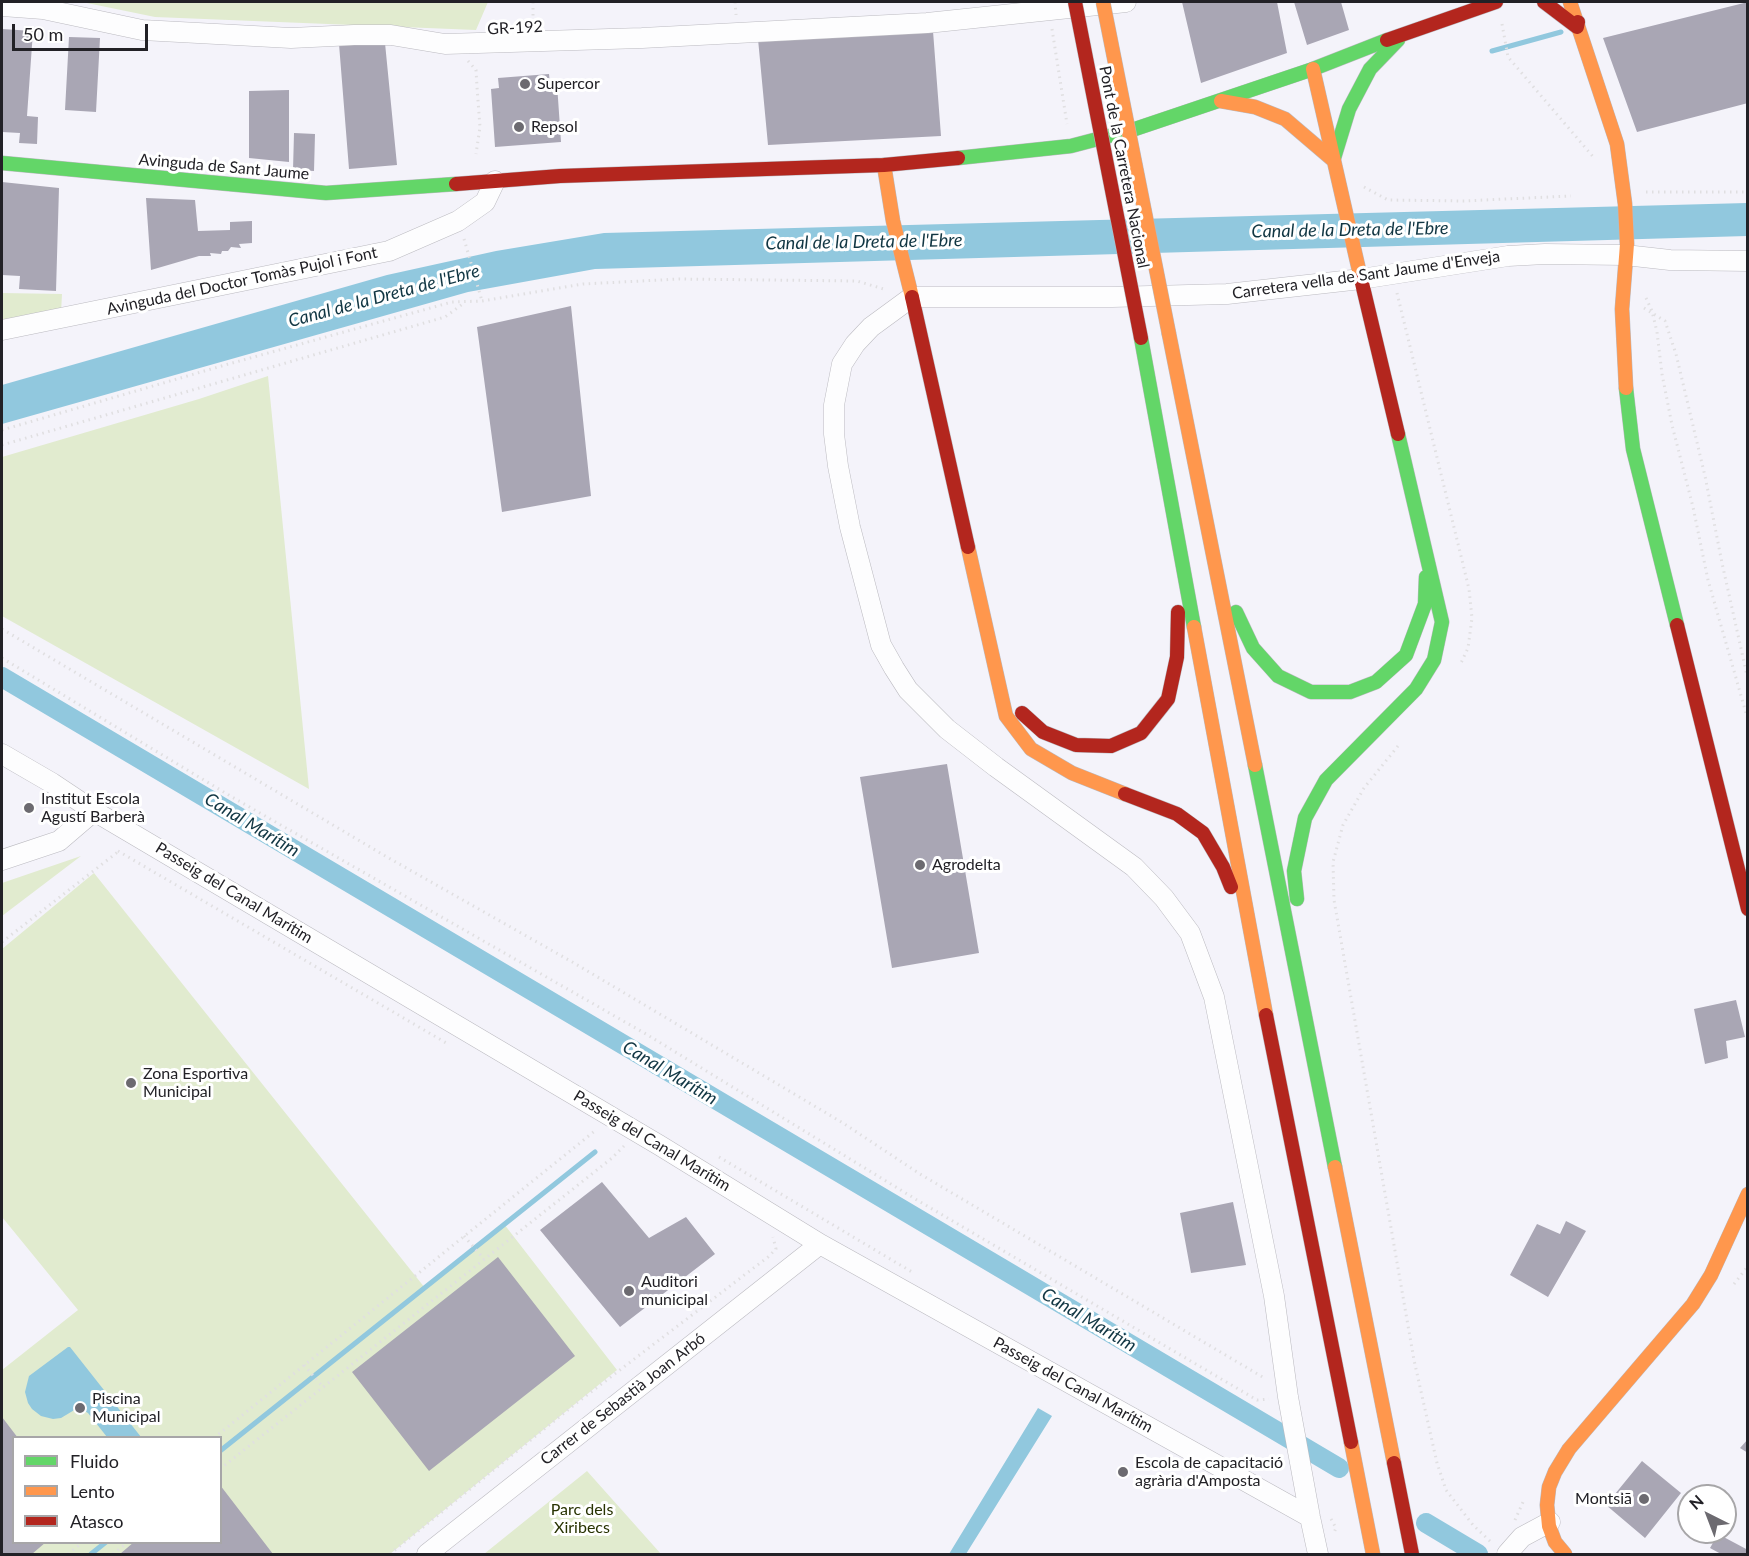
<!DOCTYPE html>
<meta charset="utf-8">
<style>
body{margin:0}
#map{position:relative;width:1749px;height:1556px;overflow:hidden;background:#f4f3fa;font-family:Lato,sans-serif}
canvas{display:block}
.frame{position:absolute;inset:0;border:3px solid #222126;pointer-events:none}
.legend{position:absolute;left:12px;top:1436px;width:210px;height:108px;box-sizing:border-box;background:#fff;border:2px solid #a7a6a8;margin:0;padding:8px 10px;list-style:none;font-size:18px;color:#222126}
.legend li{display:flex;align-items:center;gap:12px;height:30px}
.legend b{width:30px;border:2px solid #a7a6a8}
.north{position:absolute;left:1677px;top:1484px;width:60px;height:60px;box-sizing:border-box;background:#fff;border:2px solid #a7a6a8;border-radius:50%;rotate:318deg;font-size:16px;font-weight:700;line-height:24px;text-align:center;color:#222126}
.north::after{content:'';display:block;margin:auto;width:21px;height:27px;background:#6c6a70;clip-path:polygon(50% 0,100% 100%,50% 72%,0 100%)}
.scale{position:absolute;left:12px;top:24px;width:136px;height:27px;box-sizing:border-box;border:3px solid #222126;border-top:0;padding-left:8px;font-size:18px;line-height:21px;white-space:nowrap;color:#222126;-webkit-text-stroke:4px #fff;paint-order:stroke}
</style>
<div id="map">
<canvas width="1749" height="1556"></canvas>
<div class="frame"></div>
<ul class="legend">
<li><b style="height:8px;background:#63d668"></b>Fluido</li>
<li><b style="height:8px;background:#ff974d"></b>Lento</li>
<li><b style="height:8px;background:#b3261e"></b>Atasco</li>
</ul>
<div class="north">N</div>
<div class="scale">50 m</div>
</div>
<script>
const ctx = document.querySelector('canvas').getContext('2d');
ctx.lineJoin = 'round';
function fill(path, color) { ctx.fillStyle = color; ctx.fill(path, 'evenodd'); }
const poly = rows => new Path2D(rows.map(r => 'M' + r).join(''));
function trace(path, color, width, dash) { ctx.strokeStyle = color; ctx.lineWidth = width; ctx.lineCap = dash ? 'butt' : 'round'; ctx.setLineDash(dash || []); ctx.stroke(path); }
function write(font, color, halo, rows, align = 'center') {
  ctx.font = font + ' Lato,sans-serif'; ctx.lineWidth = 6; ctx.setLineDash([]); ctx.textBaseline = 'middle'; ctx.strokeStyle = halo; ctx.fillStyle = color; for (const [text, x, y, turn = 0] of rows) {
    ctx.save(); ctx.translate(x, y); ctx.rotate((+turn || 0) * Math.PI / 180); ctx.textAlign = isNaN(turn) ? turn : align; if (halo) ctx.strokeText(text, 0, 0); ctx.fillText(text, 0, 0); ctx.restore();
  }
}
fill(poly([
 [82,2,488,2,476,30,155,17],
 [2,293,62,294,61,313,2,322],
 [268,376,309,789,2,616,2,457,199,399],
 [81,856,2,916,2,883],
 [94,873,425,1288,504,1224,617,1370,390,1554,2,1554,2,1370,78,1310,2,1217,2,949],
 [14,1438,220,1438,220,1542,14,1542],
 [587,1471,661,1554,484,1554]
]), '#e1ebcf');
fill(poly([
 [1747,203,1747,236,595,269,468,292,2,424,2,385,387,275,496,251,604,233],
 [68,1347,70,1347,141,1437,107,1437,88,1413,83,1410,76,1409,61,1418,53,1419,41,1416,32,1409,28,1403,25,1392,29,1376],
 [1038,1408,1052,1416,966,1554,949,1554]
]), '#91c8de');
trace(poly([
 [1492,51,1561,32],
 [653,1071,658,1064],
 [220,1451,595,1152],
 [91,1554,106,1542]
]), '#91c8de', 5);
trace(poly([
 [2,677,1339,1468],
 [1426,1523,1478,1554]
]), '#91c8de', 20);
fill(poly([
 [1182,2,1277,2,1287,53,1201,83],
 [1294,2,1341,2,1349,30,1307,45],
 [1748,2,1748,103,1637,132,1603,38],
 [2,29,33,31,27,116,38,117,37,144,19,143,20,133,2,132],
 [933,31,941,136,768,145,758,39],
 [69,37,100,38,96,112,65,110],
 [385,43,397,165,349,169,339,44],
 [549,74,550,84,557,84,561,142,495,147,491,89,499,88,498,78],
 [289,90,289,162,249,158,249,91],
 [294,133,315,134,314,171,293,170],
 [2,182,59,188,56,291,19,289,20,276,2,275],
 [146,198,195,200,198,231,230,230,230,222,252,221,252,243,239,244,241,248,231,247,228,251,222,251,221,254,210,253,211,256,199,256,151,270],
 [571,306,591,496,502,512,477,327],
 [947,764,979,953,892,968,860,777],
 [1736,1000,1745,1037,1726,1041,1728,1058,1705,1064,1694,1009],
 [602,1182,649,1238,686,1217,715,1254,620,1327,540,1230],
 [1233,1202,1246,1265,1191,1273,1180,1213],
 [1566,1221,1586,1231,1548,1297,1510,1275,1537,1224,1560,1234],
 [498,1257,575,1356,429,1471,352,1372],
 [2,1417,18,1438,14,1438,14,1542,46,1542,32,1554,2,1554],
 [1748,1439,1748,1453,1740,1448],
 [1642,1461,1681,1493,1645,1538,1606,1505],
 [220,1485,273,1554,120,1554,134,1542,220,1542],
 [1718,1534,1748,1550,1748,1554,1721,1554,1710,1548]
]), '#a9a6b4');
const street = poly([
 [2,6,43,9,142,30,291,38,354,35,391,35,445,44,642,38,927,23,1126,2],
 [2,330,389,251,458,221,485,202,495,181],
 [2,754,52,783,94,811,659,1145,820,1244,1310,1517],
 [2,860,59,841,94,811],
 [427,1554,820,1244],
 [1318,1554,1310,1517,1288,1397,1274,1296,1214,997,1190,933,1164,898,1134,867,996,767,947,729,908,690,894,668,881,645,850,527,838,466,834,434,834,405,842,364,855,344,871,327,912,297,1112,297,1227,294,1361,279,1508,256,1545,254,1625,255,1670,260,1748,261],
 [1507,1554,1522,1537,1550,1522]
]);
const fast = poly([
 [958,158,1071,146,1132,130,1313,69,1387,40],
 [1334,158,1349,109,1370,69,1398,40],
 [2,163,326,193,456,184],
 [1141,338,1194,627],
 [1626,388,1633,449,1677,625],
 [1236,612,1253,648,1278,676,1311,692,1350,692,1376,682,1406,655,1425,604,1426,577],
 [1255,765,1335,1167],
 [1297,899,1294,871,1305,818,1326,780,1416,689,1434,660,1442,622,1398,434]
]);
const slow = poly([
 [1570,2,1617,144,1625,204,1627,244,1622,309,1626,388],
 [1313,69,1361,279],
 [1221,101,1255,107,1285,119,1333,160],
 [884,165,893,221,912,297],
 [1169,334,1255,765],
 [968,547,1006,716,1031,749,1072,773,1125,794],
 [1194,627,1266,1015],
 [1335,1167,1394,1463],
 [1351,1442,1373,1554],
 [1565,1554,1555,1542,1549,1526,1547,1505,1549,1487,1555,1472,1569,1449,1693,1304,1711,1275,1748,1194]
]);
const jam = poly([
 [1544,2,1577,27,1578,22],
 [1387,40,1496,2],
 [456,184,560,176,884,165,958,158],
 [1361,279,1398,434],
 [912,297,968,547],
 [1677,625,1748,909],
 [1022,713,1043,732,1076,745,1111,746,1141,733,1168,699,1177,657,1178,612],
 [1125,794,1177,814,1203,833,1223,867,1231,887],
 [1266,1015,1351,1442],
 [1394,1463,1412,1554]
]);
trace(street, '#bbbac0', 21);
trace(fast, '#bbbac0', 15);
trace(slow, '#bbbac0', 15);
trace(jam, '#bbbac0', 15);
trace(poly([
 [533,2,533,24],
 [735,2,736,15],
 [1502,24,1508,57,1595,159],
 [1052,29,1067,124],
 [468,61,476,70,477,87,480,127,476,154],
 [1364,187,1388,200,1463,201,1571,196],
 [1646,192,1748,192],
 [464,239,482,301],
 [1397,293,1469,589,1472,618,1468,648,1461,663],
 [1646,298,1652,311,1657,332,1662,374,1672,425,1693,507,1708,580,1748,720],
 [1644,308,1665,321,1676,354,1705,476,1722,563,1748,680],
 [2,430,225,365,452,302,482,301,583,284,679,279,857,281,887,290],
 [2,445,445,317,464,303],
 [2,629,387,857,574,963,843,1123,920,1174,1266,1379],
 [2,658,232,797,646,1034,917,1200,1257,1400,1269,1399],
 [1398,746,1364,788,1343,825,1333,862,1334,900,1414,1360,1437,1463,1446,1490,1473,1525,1493,1544],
 [118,851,448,1044],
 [2,942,119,851],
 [719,1157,912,1272],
 [464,1236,484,1259],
 [1734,1284,1748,1266],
 [304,1365,323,1387],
 [214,1438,596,1130],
 [220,1469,612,1158,624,1146],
 [1331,1519,1336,1528,1333,1535],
 [1515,1520,1523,1502],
 [68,1554,83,1542],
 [113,1554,128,1542],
 [390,1554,574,1405,768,1257,776,1249,773,1237]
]), '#e0dfe1', 3, [1.5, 4.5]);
trace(street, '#fdfdfe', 20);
trace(fast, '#63d668', 14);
trace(slow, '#ff974d', 14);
trace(jam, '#b3261e', 14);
const slowBridge = poly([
 [1103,2,1169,334]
]);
const jamBridge = poly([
 [1075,2,1141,338]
]);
trace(slowBridge, '#bbbac0', 15, []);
trace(jamBridge, '#bbbac0', 15, []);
trace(slowBridge, '#ff974d', 14);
trace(jamBridge, '#b3261e', 14);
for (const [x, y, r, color] of [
 [525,84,6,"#6c6a70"],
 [519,127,6,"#6c6a70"],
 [29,808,6,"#6c6a70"],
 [920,865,6,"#6c6a70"],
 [131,1083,6,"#6c6a70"],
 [629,1291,6,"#6c6a70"],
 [80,1408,6,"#6c6a70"],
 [1123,1472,6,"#6c6a70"],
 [1644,1499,6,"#6c6a70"]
]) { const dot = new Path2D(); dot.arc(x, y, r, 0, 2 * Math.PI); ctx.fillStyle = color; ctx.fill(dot); trace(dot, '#fff', 2); }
write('16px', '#222126', '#fff', [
 ["GR-192",515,28,-3],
 ["Avinguda de Sant Jaume",224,167,5],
 ["Pont de la Carretera Nacional",1124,167,79],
 ["Carretera vella de Sant Jaume d'Enveja",1366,275,-8],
 ["Avinguda del Doctor Tomàs Pujol i Font",242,281,-12],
 ["Passeig del Canal Marítim",234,893,31],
 ["Passeig del Canal Marítim",652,1141,31],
 ["Passeig del Canal Marítim",1073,1385,29],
 ["Carrer de Sebastià Joan Arbó",623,1399,-38]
]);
write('16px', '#222126', '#fff', [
 ["Supercor",537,84],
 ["Repsol",531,127],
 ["Institut Escola",41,799],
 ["Agustí Barberà",41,817],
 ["Agrodelta",932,865],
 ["Zona Esportiva",143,1074],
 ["Municipal",143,1092],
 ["Auditori",641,1282],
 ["municipal",641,1300],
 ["Piscina",92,1399],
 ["Municipal",92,1417],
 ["Escola de capacitació",1135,1463],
 ["agrària d'Amposta",1135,1481],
 ["Montsiā",1632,1499,"right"]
], 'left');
write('16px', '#283302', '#fff', [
 ["Parc dels",582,1510],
 ["Xiribecs",582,1528]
]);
write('italic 18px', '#113643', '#fff', [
 ["Canal de la Dreta de l'Ebre",1350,230,-1],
 ["Canal de la Dreta de l'Ebre",864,242,-1],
 ["Canal de la Dreta de l'Ebre",384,296,-15],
 ["Canal Marítim",252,825,31],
 ["Canal Marítim",670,1073,31],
 ["Canal Marítim",1089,1320,31]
]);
</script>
